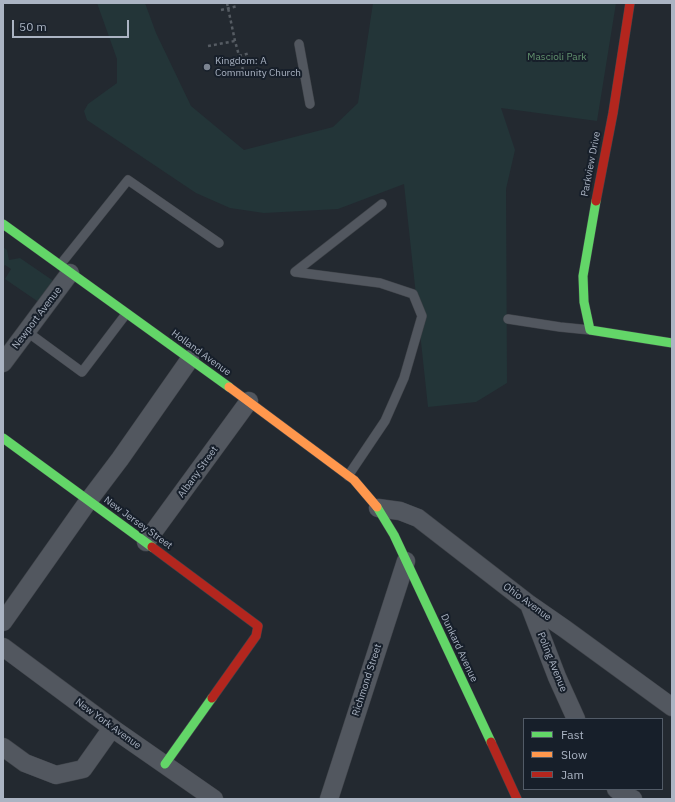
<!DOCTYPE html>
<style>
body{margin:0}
#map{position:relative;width:675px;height:802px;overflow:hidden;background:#232930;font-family:"IBM Plex Sans",sans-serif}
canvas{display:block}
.frame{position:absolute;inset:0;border:4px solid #abb4c3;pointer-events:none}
.legend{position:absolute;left:523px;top:718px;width:140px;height:72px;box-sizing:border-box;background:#171f2a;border:1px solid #525b67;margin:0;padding:5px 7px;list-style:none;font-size:12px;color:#abb4c3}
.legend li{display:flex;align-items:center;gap:8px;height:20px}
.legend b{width:20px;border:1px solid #525b67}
.scale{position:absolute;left:12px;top:20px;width:117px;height:18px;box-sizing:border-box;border:2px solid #abb4c3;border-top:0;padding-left:5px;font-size:12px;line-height:14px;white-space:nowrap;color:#abb4c3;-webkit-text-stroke:3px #171f2a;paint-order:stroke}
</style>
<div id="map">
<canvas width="675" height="802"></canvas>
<div class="frame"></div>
<ul class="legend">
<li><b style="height:5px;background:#63d668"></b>Fast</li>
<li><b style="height:5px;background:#ff974d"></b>Slow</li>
<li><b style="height:5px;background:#b3261e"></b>Jam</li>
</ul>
<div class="scale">50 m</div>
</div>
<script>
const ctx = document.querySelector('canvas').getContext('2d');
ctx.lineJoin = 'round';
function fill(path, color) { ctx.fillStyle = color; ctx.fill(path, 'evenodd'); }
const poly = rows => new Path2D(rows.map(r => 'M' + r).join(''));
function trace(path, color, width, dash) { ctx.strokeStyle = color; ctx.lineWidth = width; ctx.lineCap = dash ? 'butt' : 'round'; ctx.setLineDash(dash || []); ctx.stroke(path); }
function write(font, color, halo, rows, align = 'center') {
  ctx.font = font + ' "IBM Plex Sans",sans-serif'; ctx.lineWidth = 4; ctx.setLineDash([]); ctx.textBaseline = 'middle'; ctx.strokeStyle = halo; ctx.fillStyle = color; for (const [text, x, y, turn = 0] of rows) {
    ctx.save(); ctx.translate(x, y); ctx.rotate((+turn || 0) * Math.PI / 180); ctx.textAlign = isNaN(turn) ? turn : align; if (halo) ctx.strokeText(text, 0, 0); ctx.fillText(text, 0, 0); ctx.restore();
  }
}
fill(poly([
 [97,3,145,3,156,33,191,106,244,150,333,127,358,103,373,3,616,3,597,121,501,108,515,150,506,189,507,383,476,402,428,407,404,184,338,209,264,213,230,208,196,193,87,120,84,111,88,104,117,83,117,59],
 [3,247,7,250,9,260,20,258,55,282,40,303,5,279,11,269,5,265,3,267]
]), '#233538');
const lane = poly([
 [299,44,310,104],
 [60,265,128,180,219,243],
 [295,272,380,283,413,294,422,316,404,378,385,421,348,476],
 [295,272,382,204],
 [508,319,560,327,590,330],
 [26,331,82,372,126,314]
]);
const street = poly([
 [3,363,70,273],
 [378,508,400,511,418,518,529,604,565,629,672,707],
 [146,542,249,401],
 [529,604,557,677,576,719],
 [3,622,89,500,120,459,190,359],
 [3,647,112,728,214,799],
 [3,747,25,763,56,775,83,769,112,728],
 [616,789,625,796,633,799],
 [329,799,406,561]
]);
const fast = poly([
 [596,201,583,276,584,302,590,330,672,343],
 [3,224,229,387],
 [3,438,152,547],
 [377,507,394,535,491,742],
 [165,764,212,698]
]);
const slow = poly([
 [229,387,354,480,377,507]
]);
const jam = poly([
 [596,201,613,113,630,3],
 [152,547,258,626,256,636,212,698],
 [491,742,517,799]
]);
trace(lane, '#3f4349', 10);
trace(street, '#3f4349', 19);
trace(fast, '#3f4349', 10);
trace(slow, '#3f4349', 10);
trace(jam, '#3f4349', 10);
trace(poly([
 [227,3,235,41,243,70],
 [221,10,238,6],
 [208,46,235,41],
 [239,56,250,53]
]), '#565c63', 2.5, [3, 3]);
trace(lane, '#52575f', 9);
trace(street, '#52575f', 18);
trace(fast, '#63d668', 9);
trace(slow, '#ff974d', 9);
trace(jam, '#b3261e', 9);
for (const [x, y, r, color] of [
 [207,67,4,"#7b8390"]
]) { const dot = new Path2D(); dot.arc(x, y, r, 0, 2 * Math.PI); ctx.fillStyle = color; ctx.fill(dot); trace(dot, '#171f2a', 1.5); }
write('10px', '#63946f', '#171f2a', [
 ["Mascioli Park",557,57]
]);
write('10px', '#abb4c3', '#171f2a', [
 ["Kingdom: A",215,61],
 ["Community Church",215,73]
], 'left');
write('10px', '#abb4c3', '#171f2a', [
 ["Parkview Drive",591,164,-79],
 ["Newport Avenue",37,318,-53],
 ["Holland Avenue",201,353,36],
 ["Albany Street",198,472,-54],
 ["New Jersey Street",138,523,36],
 ["Ohio Avenue",527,602,36],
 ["Dunkard Avenue",459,648,65],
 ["Poling Avenue",552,662,68],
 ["Richmond Street",367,680,-72],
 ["New York Avenue",108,724,36]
]);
</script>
